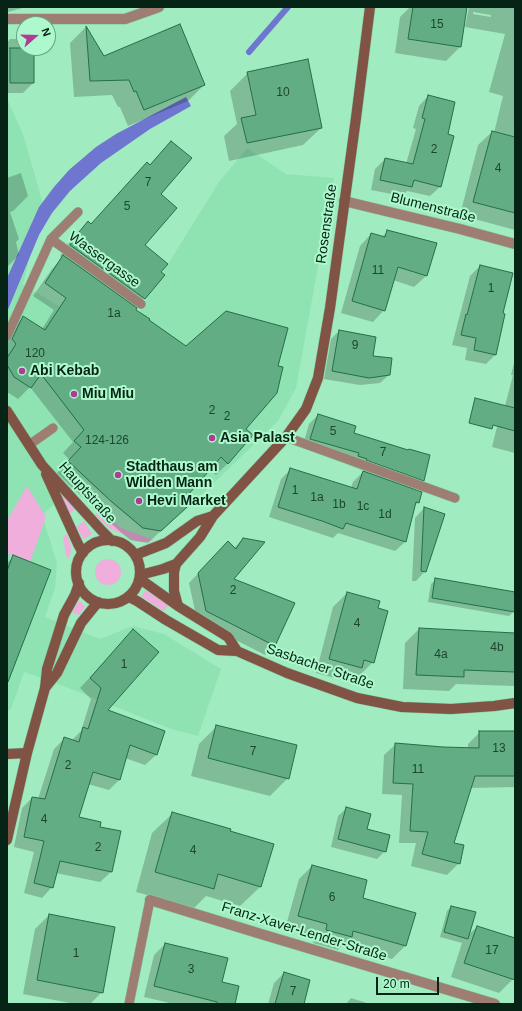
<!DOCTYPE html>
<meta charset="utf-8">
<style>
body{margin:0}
#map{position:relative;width:522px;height:1011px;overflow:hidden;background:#a0ebbf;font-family:Helvetica,sans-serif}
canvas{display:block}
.frame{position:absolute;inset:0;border:8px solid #052415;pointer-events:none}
.north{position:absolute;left:16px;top:16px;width:40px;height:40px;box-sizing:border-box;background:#adf8cc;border:1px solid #6aa383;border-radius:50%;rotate:70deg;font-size:11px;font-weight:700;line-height:16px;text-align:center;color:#052415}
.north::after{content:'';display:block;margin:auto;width:14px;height:18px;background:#af3b94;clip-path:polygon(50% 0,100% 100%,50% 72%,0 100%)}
.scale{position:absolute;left:376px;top:977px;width:63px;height:18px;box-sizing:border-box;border:2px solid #052415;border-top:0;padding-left:5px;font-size:12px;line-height:14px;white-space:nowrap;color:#052415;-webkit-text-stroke:3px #adf8cc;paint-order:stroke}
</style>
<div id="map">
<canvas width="522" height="1011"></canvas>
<div class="frame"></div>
<div class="north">N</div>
<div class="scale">20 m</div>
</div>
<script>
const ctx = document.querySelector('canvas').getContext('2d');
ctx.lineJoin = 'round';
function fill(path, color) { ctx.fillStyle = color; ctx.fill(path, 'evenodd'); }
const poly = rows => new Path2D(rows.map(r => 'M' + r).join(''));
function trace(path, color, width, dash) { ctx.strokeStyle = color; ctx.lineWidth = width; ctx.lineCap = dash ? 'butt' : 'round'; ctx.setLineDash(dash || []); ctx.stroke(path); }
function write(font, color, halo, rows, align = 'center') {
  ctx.font = font + ' Helvetica,sans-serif'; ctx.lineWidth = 4; ctx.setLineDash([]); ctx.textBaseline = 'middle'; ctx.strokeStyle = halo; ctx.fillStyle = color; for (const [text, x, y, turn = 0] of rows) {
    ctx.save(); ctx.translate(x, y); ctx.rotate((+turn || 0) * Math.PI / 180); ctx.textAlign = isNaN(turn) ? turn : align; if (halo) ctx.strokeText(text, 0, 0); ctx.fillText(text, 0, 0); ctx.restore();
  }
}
fill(poly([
 [7,99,23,134,43,204,23,284,120,344,163,272,219,182,247,148,286,174,334,178,296,388,278,421,188,508,161,531,142,529,83,478,42,515,57,563,55,588,45,617,100,639,133,626,164,634,221,669,198,736,171,729,61,685,24,672,11,709,7,712]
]), '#8fe3b3');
fill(poly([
 [52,477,76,509,69,514],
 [27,486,46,517,30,562,7,553,7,521],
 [100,512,123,529,154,540,145,542,140,542,135,541,125,535,118,532,109,528,102,522,95,514],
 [84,521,92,534,84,539,83,538,76,527],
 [67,534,71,546,71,551,69,559,67,557,66,555,63,537],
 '95 572a13 13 0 1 1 26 0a13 13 0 1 1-26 0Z',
 [145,590,169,605,164,611,142,597,142,596],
 [80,601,84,605,85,607,79,615,72,612,78,602]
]), '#efaedb');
fill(poly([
 [186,97,191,106,150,129,101,163,70,191,52,213,39,235,7,312,7,278,39,207,54,187,69,170,96,147,116,134]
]), '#6f76cf');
fill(poly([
 [7,7,26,7,8,12],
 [410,7,466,7,460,47,446,61,395,53,400,17],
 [469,7,515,7,515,230,460,215,478,145,492,132,494,133,503,96,489,92,505,34,465,27],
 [473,12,491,15,491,17,473,14],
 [86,27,103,57,204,85,188,101,128,126,120,107,118,107,112,95,74,97,70,43],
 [10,39,24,39,24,48,33,48,33,83,23,93,7,93,7,43],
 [248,73,321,128,303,145,229,161,224,136,237,124,230,91],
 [428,96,447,135,440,187,430,196,407,191,402,196,371,190,375,169,385,159,406,164,416,129,413,128,419,106],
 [171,142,159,195,144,245,160,272,163,275,144,298,134,308,134,310,148,320,245,429,228,463,216,475,209,469,180,503,186,507,148,543,130,540,100,514,57,473,70,460,63,453,73,442,30,387,18,399,7,392,7,338,11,329,23,318,42,329,54,310,33,296,52,269,62,258,60,256,69,243,88,223,91,225,149,166],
 [21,173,28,196,13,211,10,212,19,239,16,242,19,255,7,267,7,178],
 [388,231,426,276,414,287,393,280,384,310,373,322,341,313,360,246,371,234,382,237],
 [480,266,502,314,496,354,486,364,465,360,467,348,452,345,470,276],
 [339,331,389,375,380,383,360,385,324,379,331,339],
 [515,359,515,453,492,447,497,427,500,425,513,375,511,375],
 [318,415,353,434,408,451,423,480,413,490,418,502,414,506,405,542,395,551,338,533,333,538,312,531,269,517,281,479,290,470,351,488,353,482,364,471,349,465,350,462,302,448,309,424],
 [424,508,425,571,416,581,412,581,415,518],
 [243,539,232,580,274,645,265,655,197,620,189,583,219,552,234,548],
 [13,557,50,571,7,683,7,563],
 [436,579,515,593,514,611,509,616,428,602,431,584],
 [347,593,377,609,373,662,359,676,353,675,347,681,316,673,333,607],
 [419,629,515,634,515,686,514,686,456,684,449,691,403,689,405,643],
 [133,631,106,710,164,732,156,755,145,765,125,758,120,779,109,790,88,784,78,818,99,827,119,832,111,872,100,882,56,873,52,887,42,898,24,893,34,852,14,847,22,808,32,798,38,799,54,749,65,738,72,741,73,739,81,731,91,699,80,688],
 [217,726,288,778,270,796,191,776,199,744],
 [480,732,515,732,515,787,470,788,453,843,459,863,447,875,411,866,416,843,399,843,402,795,382,794,384,755,396,744,443,748,468,748,468,744],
 [347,808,385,851,377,859,331,847,338,816],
 [172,814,273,844,260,887,240,906,206,896,194,908,136,892,152,833],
 [312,866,361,898,405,946,392,959,343,944,338,950,313,943,315,937,285,929,299,879],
 [451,907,468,935,477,927,515,940,515,973,513,979,499,993,451,977,462,943,440,937,447,911],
 [49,915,102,992,90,1004,75,1004,23,994,35,929],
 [165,944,221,983,234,1004,174,1004,144,997,154,955],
 [284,973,303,1004,268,1004,274,983],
 [351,998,370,1004,346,1004]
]), '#0003');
trace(poly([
 [249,52,288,7]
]), '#6f76cf', 6);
const building = poly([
 [413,7,467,7,461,47,408,39,413,7],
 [180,24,205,85,144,110,136,91,134,92,129,80,90,81,86,26,104,56,180,24],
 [10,48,34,48,34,83,10,83,10,48],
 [308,59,322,128,247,143,241,118,256,115,247,72,308,59],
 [428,95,455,102,448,134,454,136,441,187,414,180,412,187,380,180,385,158,413,164,425,119,422,118,428,95],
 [492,131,515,137,515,213,473,202,492,131],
 [171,141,192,158,161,194,177,208,145,245,168,264,161,272,165,275,145,299,70,245,79,232,88,221,91,224,147,162,150,165,171,141],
 [387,230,437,243,427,276,398,267,385,311,352,301,371,233,385,237,387,230],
 [63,255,137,308,136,310,150,319,149,320,186,346,226,311,288,328,278,366,283,367,277,393,246,429,253,435,228,464,221,457,181,503,187,507,161,531,143,528,112,502,68,461,81,447,74,441,84,430,41,374,31,388,14,377,7,365,7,358,16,344,12,339,23,316,45,330,66,298,45,283,63,255],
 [480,265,513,273,503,313,505,314,496,355,474,350,476,338,461,335,466,314,467,315,480,265],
 [339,330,376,337,373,356,392,358,390,375,369,378,332,371,339,330],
 [475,398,515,408,515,431,493,425,492,429,469,423,475,398],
 [318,414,356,426,354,433,408,450,409,449,430,455,424,481,366,460,367,459,358,456,359,453,310,439,318,414],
 [290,468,357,489,363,471,422,492,419,503,416,502,406,542,346,523,343,529,322,521,278,507,290,468],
 [424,507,445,514,426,572,421,571,424,507],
 [243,538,265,542,234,579,295,603,275,646,206,611,198,573,228,541,236,549,243,538],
 [13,555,51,570,8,682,7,682,7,571,13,555],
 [435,578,515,592,515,612,432,598,435,578],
 [347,592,380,601,378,608,388,611,374,663,364,660,362,668,329,659,347,592],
 [419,628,515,633,515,672,464,670,464,677,416,675,419,628],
 [133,629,159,652,108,710,165,731,157,755,130,745,120,780,93,772,79,817,101,822,100,827,121,831,112,872,60,861,53,888,34,883,44,841,24,837,32,797,45,799,64,737,79,742,83,727,88,729,101,688,90,678,133,629],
 [216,725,297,745,289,779,208,758,216,725],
 [479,731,515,731,515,776,475,776,454,843,464,845,460,864,422,854,428,832,410,831,413,784,393,783,395,743,443,747,479,748,479,731],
 [346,807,371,814,367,829,390,835,386,852,338,839,346,807],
 [172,812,231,829,230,831,274,844,261,887,218,874,214,889,155,872,172,812],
 [312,865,367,880,363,898,416,913,406,946,353,931,352,937,326,930,327,924,298,916,312,865],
 [451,906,476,912,468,939,444,932,451,906],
 [49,914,115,927,103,993,37,980,49,914],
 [477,926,515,938,515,980,464,963,477,926],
 [165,943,228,958,222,982,239,986,235,1004,217,1004,217,1002,154,986,165,943],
 [284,972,310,980,304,1004,275,1004,284,972]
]);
fill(building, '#63ad84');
trace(building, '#226f4a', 1);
const lane = poly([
 [51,239,141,304],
 [7,336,51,239,78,212],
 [286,437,455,498],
 [29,445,53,428],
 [129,1004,150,900]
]);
const street = poly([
 [7,19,125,19,159,7],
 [344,201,460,229,515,244],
 [150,900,261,934,495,1004]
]);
const secondary = poly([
 [7,411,42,465,102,531,112,541],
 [46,474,78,544,83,553],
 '76 572a32 32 0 1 1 64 0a32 32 0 1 1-64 0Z',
 [135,555,166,543,197,521,213,516],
 [176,564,174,572,174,591,178,606],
 [140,575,163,569,176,564,200,537,213,516,286,437,306,409,318,378,330,308,356,118,370,7],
 [140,579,178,606,228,637,237,651],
 [129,597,137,601,166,620,218,650,237,651,287,673,357,698,402,707,451,709,494,706,515,703],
 [45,688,57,673,81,623,98,602],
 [7,754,27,753],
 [7,840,27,753,45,688,47,669,64,615,75,595,79,583]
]);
trace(lane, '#84c7a0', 10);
trace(street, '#84c7a0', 11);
trace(secondary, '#84c7a0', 11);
trace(lane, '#9e7e73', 9);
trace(street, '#9e7e73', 10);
trace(secondary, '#805344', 10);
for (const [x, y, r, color] of [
 [22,371,4,"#af3b94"],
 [74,394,4,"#af3b94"],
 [212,438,4,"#af3b94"],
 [118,475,4,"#af3b94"],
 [139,501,4,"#af3b94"]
]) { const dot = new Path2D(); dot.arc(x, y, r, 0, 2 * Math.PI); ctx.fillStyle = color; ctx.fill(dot); trace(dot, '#adf8cc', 1.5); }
write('12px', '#1c4631', null, [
 ["15",437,25],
 ["10",283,93],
 ["2",434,150],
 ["4",498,169],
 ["7",148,183],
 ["5",127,207],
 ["11",378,271],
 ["1",491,289],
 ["1a",114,314],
 ["9",355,346],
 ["120",35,354],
 ["2",212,411],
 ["2",227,417],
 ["5",333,432],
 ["124-126",107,441],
 ["7",383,453],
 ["1",295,491],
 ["1a",317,498],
 ["1b",339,505],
 ["1c",363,507],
 ["1d",385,515],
 ["2",233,591],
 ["4",357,624],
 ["4b",497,648],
 ["4a",441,655],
 ["1",124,665],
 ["13",499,749],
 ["7",253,752],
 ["2",68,766],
 ["11",418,770],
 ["4",44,820],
 ["2",98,848],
 ["4",193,851],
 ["6",332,898],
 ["17",492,951],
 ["1",76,954],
 ["3",191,970],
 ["7",293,992]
]);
write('14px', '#052415', '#adf8cc', [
 ["Blumenstraße",433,208,14],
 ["Rosenstraße",327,224,-82],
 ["Wassergasse",104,260,36],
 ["Hauptstraße",87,493,48],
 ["Sasbacher Straße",320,667,19],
 ["Franz-Xaver-Lender-Straße",304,932,17]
]);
write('bold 14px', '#052415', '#adf8cc', [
 ["Abi Kebab",30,371],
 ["Miu Miu",82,394],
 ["Asia Palast",220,438],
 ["Stadthaus am",126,467],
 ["Wilden Mann",126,483],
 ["Hevi Market",147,501]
], 'left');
</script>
